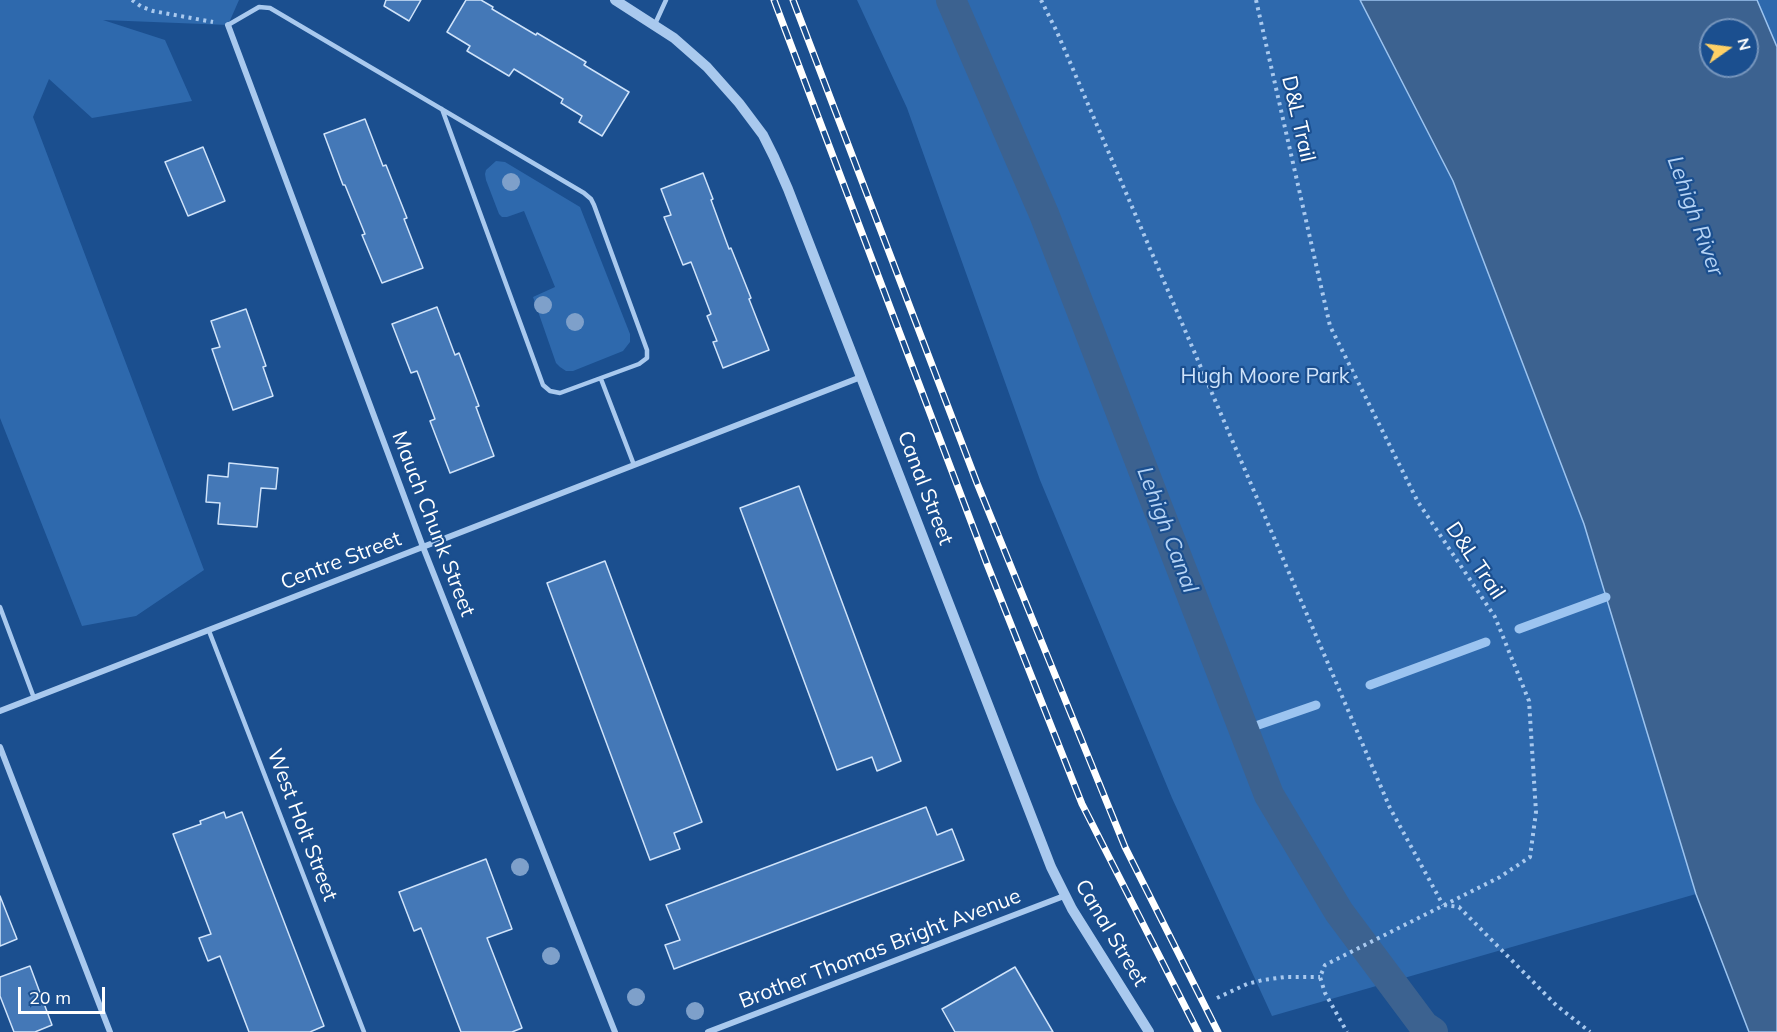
<!DOCTYPE html>
<style>
body{margin:0}
#map{position:relative;width:1777px;height:1032px;overflow:hidden;background:#1b4f8f;font-family:Mulish,sans-serif}
canvas{display:block}
.north{position:absolute;left:1699px;top:18px;width:60px;height:60px;box-sizing:border-box;background:#1b4f8f;border:2px solid #7695bc;border-radius:50%;rotate:76deg;font-size:16px;font-weight:700;line-height:24px;text-align:center;color:#fff}
.north::after{content:'';display:block;margin:auto;width:21px;height:27px;background:#ffd166;clip-path:polygon(50% 0,100% 100%,50% 72%,0 100%)}
.scale{position:absolute;left:18px;top:987px;width:87px;height:27px;box-sizing:border-box;border:3px solid #fff;border-top:0;padding-left:8px;font-size:18px;line-height:21px;white-space:nowrap;color:#fff;-webkit-text-stroke:4px #1b4f8f;paint-order:stroke}
</style>
<div id="map">
<canvas width="1777" height="1032"></canvas>
<div class="north">N</div>
<div class="scale">20 m</div>
</div>
<script>
const ctx = document.querySelector('canvas').getContext('2d');
ctx.lineJoin = 'round';
function fill(path, color) { ctx.fillStyle = color; ctx.fill(path, 'evenodd'); }
const poly = rows => new Path2D(rows.map(r => 'M' + r).join(''));
function trace(path, color, width, dash) { ctx.strokeStyle = color; ctx.lineWidth = width; ctx.lineCap = dash ? 'butt' : 'round'; ctx.setLineDash(dash || []); ctx.stroke(path); }
function write(font, color, halo, rows, align = 'center') {
  ctx.font = font + ' Mulish,sans-serif'; ctx.lineWidth = 4.5; ctx.setLineDash([]); ctx.textBaseline = 'middle'; ctx.strokeStyle = halo; ctx.fillStyle = color; for (const [text, x, y, turn = 0] of rows) {
    ctx.save(); ctx.translate(x, y); ctx.rotate((+turn || 0) * Math.PI / 180); ctx.textAlign = isNaN(turn) ? turn : align; if (halo) ctx.strokeText(text, 0, 0); ctx.fillText(text, 0, 0); ctx.restore();
  }
}
fill(poly([
 [0,0,239,0,228,25,103,20,165,40,192,101,92,118,49,79,33,117,204,570,136,616,82,626,0,418],
 [857,0,1360,0,1453,181,1584,524,1696,894,1272,1016,1172,798,1040,480,907,108],
 [1757,0,1777,0,1777,47],
 [496,161,505,162,580,207,630,334,630,342,623,351,573,371,566,371,560,367,556,363,533,297,555,287,524,211,507,217,502,217,499,214,486,180,485,174,486,170]
]), '#2e69ad');
const water = poly([
 [1360,0,1757,0,1777,47,1777,1032,1749,1032,1696,894,1584,524,1453,181,1360,0],
 [1711,30,1747,30,1747,66,1711,66,1711,30]
]);
fill(water, '#3c6290');
trace(water, '#9cc4f0', 1.5);
trace(poly([
 [1519,629,1606,597],
 [1370,685,1486,642],
 [1244,730,1316,705]
]), '#9cc4f0', 9);
trace(poly([
 [951,0,1044,214,1269,795,1339,912,1424,1026,1433,1032]
]), '#3c6290', 30);
const building = poly([
 [386,0,421,0,409,21,384,6,386,0],
 [466,0,481,0,493,7,492,9,536,35,537,33,586,62,584,65,629,92,602,136,579,122,582,116,561,103,563,99,514,69,509,76,467,51,470,46,447,32,466,0],
 [365,119,383,166,386,165,407,218,404,219,423,268,382,283,362,235,365,234,345,185,343,185,324,134,365,119],
 [203,147,225,201,188,216,165,162,203,147],
 [703,173,713,199,711,200,729,249,731,248,751,298,749,299,769,350,723,368,713,342,717,341,707,316,711,314,691,262,683,265,664,217,671,215,661,189,703,173],
 [437,307,455,355,459,353,479,406,476,407,494,456,450,473,430,421,435,419,417,371,411,373,392,324,437,307],
 [246,309,266,366,263,367,273,396,233,410,212,349,220,347,211,321,246,309],
 [229,463,278,468,276,489,261,488,257,527,218,524,220,503,206,502,208,475,228,477,229,463],
 [799,486,901,761,877,771,872,757,837,770,740,508,799,486],
 [605,561,702,822,674,833,680,849,650,860,547,583,605,561],
 [926,807,937,835,952,829,964,860,674,969,665,945,680,940,666,905,926,807],
 [224,812,226,818,242,812,324,1026,310,1032,249,1032,220,956,208,961,199,938,211,934,173,834,201,824,200,821,224,812],
 [486,859,512,929,487,938,522,1028,512,1032,461,1032,421,928,414,931,399,892,486,859],
 [0,896,17,939,0,946,0,896],
 [30,966,52,1025,35,1032,14,1032,0,996,0,977,30,966],
 [1015,967,1053,1032,955,1032,942,1009,1015,967]
]);
fill(building, '#4478b7');
trace(building, '#cfe3fa', 1.5);
trace(poly([
 [132,0,142,7,153,11,213,22],
 [1041,0,1057,32,1390,808,1443,905],
 [1256,0,1330,326,1418,502,1495,617,1529,701,1536,812,1530,857,1500,877,1325,965,1320,977,1325,993,1347,1032],
 [1444,905,1459,907,1556,1005,1590,1032],
 [1217,998,1247,984,1263,980,1285,977,1320,977]
]), '#a9c9ee', 4, [3, 4.5]);
trace(poly([
 [655,24,666,0],
 [228,25,259,7,270,8,584,193,591,199,594,205,647,350,647,358,639,364,560,393,550,391,543,385,442,109],
 [601,379,634,465],
 [0,607,34,698],
 [209,631,364,1032]
]), '#a9c9ee', 4.5);
trace(poly([
 [228,25,423,547,615,1032],
 [0,711,861,377],
 [0,747,110,1032],
 [708,1032,1064,896]
]), '#a9c9ee', 6);
trace(poly([
 [615,0,674,38,707,67,739,103,763,135,774,157,788,189,1051,867,1072,909,1149,1032]
]), '#a9c9ee', 10);
const rail = poly([
 [774,0,987,564,1082,804,1198,1032],
 [793,0,977,483,1125,847,1218,1032]
]);
trace(rail, '#fff', 7);
trace(rail, '#1b4f8f', 4.5, [14]);
ctx.fillStyle = '#7ea0ca';
for (const [x, y] of [
 [511,182],
 [543,305],
 [575,322],
 [520,867],
 [551,956],
 [636,997],
 [695,1011]
]) { ctx.beginPath(); ctx.arc(x, y, 9, 0, 2 * Math.PI); ctx.fill(); }
write('21px', '#fff', '#1b4f8f', [
 ["D&L Trail",1298,119,77],
 ["Canal Street",925,488,69],
 ["Mauch Chunk Street",433,524,69],
 ["Centre Street",341,561,-21],
 ["D&L Trail",1475,561,56],
 ["West Holt Street",302,825,69],
 ["Canal Street",1111,933,59],
 ["Brother Thomas Bright Avenue",880,949,-21]
]);
write('21px', '#cfe3fa', '#1b4f8f', [
 ["Hugh Moore Park",1265,377]
]);
write('italic 22px', '#b5d3f5', '#1b4f8f', [
 ["Lehigh River",1695,216,70],
 ["Lehigh Canal",1167,530,69]
]);
</script>
